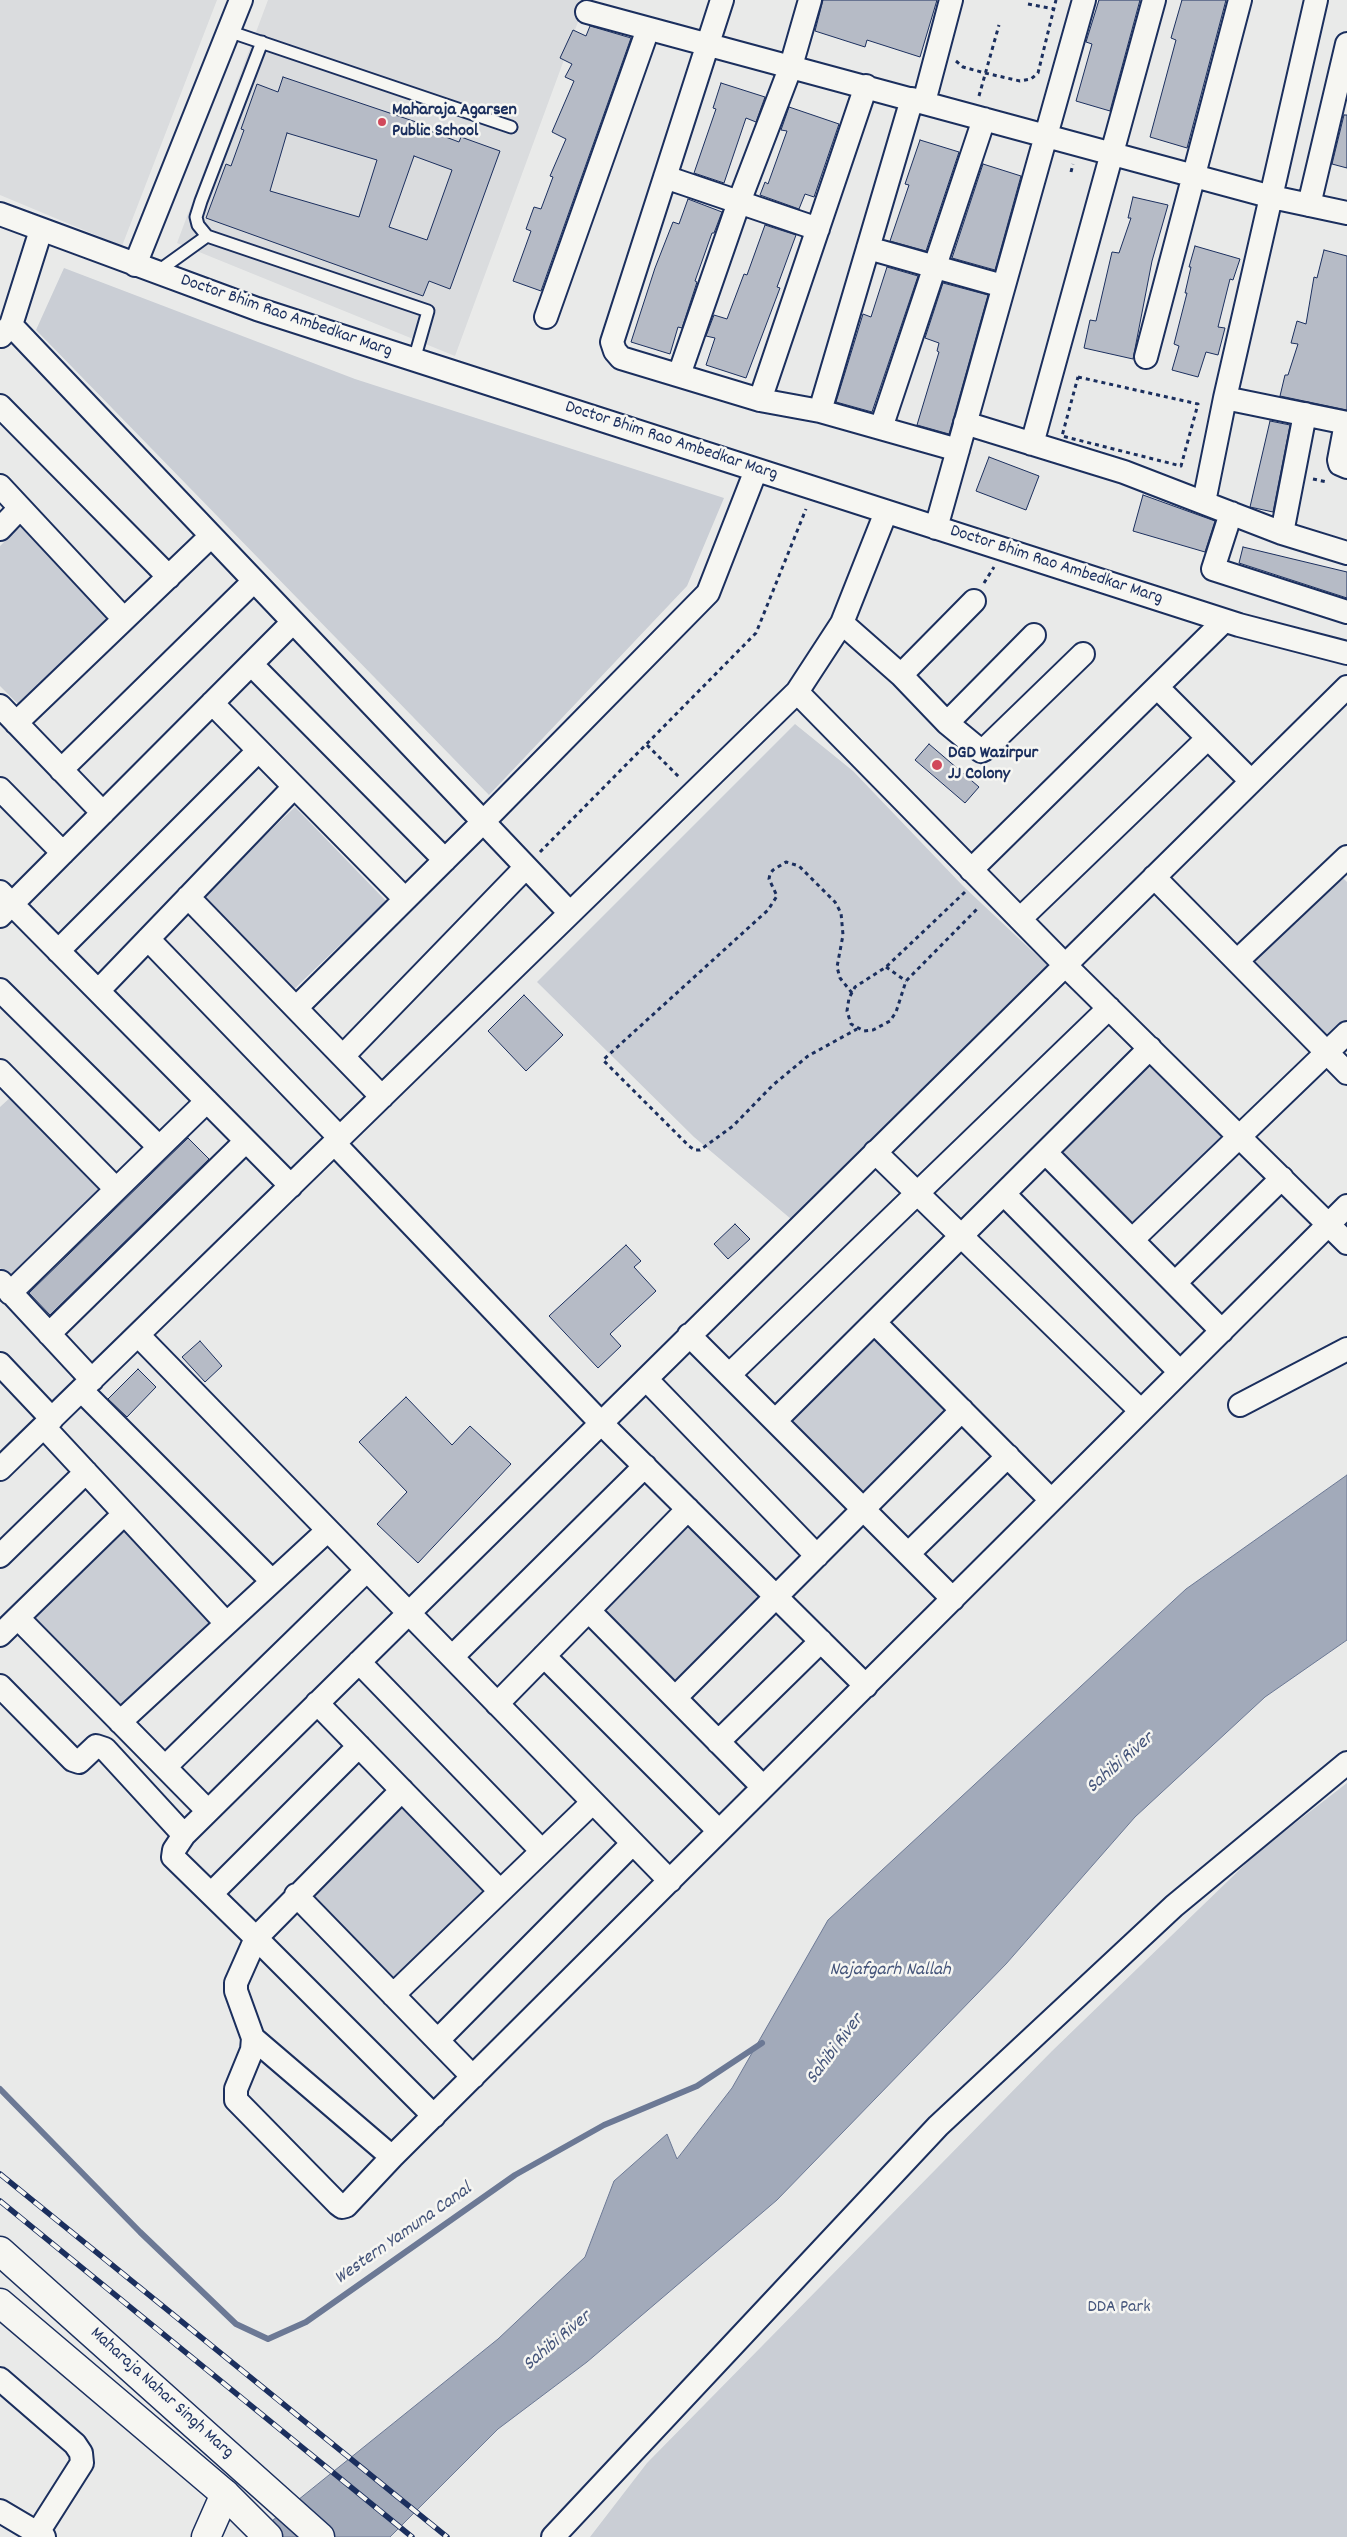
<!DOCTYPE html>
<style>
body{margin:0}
canvas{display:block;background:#e9eae9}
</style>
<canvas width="1347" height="2537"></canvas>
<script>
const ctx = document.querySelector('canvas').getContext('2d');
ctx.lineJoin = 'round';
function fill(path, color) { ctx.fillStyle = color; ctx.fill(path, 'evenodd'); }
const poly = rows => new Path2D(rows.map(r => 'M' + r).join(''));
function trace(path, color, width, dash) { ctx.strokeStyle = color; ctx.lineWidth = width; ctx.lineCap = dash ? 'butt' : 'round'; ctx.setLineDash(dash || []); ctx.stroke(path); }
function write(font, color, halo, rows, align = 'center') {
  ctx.font = font + ' Dekko,sans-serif'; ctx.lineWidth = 5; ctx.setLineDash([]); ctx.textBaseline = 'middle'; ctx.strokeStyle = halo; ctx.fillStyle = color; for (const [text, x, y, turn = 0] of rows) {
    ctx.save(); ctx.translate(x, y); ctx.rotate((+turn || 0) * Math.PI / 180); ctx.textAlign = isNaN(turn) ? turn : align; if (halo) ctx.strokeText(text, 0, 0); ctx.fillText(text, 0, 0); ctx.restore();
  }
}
fill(poly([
 [0,0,217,0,122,246,0,195],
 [268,0,586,0,455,356,177,243]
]), '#dadcde');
fill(poly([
 [64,268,355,379,724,498,687,586,489,795,36,330],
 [23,524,114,618,21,707,0,686,0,546],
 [795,724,853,771,963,886,1048,966,791,1219,694,1137,537,982],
 [295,807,386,901,293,990,202,896],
 [1337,872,1347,882,1347,1024,1327,1045,1245,965],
 [1148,1058,1230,1138,1138,1231,1056,1151],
 [13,1095,103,1189,10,1278,0,1268,0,1107],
 [874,1332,956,1411,864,1504,783,1424],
 [688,1516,770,1597,677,1689,596,1609],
 [124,1526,214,1621,121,1710,30,1616],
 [1347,1783,1347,2537,590,2537,647,2463,1052,2051,1259,1851],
 [402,1802,490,1894,397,1982,309,1890]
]), '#caced5');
const water = poly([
 [1347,1475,1347,1640,1265,1697,1135,1817,1006,1964,777,2200,587,2362,498,2429,390,2537,252,2537,498,2339,585,2257,614,2181,667,2134,677,2159,732,2088,828,1920,1186,1589,1347,1475]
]);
fill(water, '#a2aaba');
trace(water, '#6c7995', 1);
trace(poly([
 [0,2089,140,2232,236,2324,268,2339,306,2322,515,2175,604,2125,697,2086,762,2043]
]), '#6c7995', 6);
const building = poly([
 [823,0,937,0,920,57,867,40,865,47,815,31,823,0],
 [1099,0,1140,0,1110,111,1076,101,1092,44,1086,42,1099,0],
 [1182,0,1226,0,1187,148,1150,137,1176,40,1171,38,1182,0],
 [590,26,631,38,541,291,513,281,531,231,526,229,534,207,541,209,553,177,550,176,566,139,552,132,574,81,565,77,572,64,560,58,573,30,586,36,590,26],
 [283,77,428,126,427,130,459,142,461,137,500,151,450,289,429,281,423,296,206,218,226,164,231,166,244,130,241,129,257,84,278,92,283,77],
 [287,133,377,160,359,217,270,191,287,133],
 [414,156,452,170,427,240,389,227,414,156],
 [721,83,765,97,756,122,746,118,724,183,694,173,716,109,713,108,721,83],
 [789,107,839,124,814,197,805,194,799,209,760,195,765,182,768,184,787,131,781,130,789,107],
 [1344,115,1347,115,1347,168,1332,164,1344,115],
 [920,140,959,152,926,251,890,241,909,185,905,184,920,140],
 [983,164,1021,176,995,270,952,258,983,164],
 [1133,197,1168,205,1152,261,1133,359,1084,348,1090,320,1096,321,1112,252,1119,253,1131,218,1128,218,1133,197],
 [688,199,722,212,714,233,712,233,695,281,697,282,682,328,678,327,670,354,631,342,655,268,673,222,679,224,688,199],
 [765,225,796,235,777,287,780,288,746,378,706,365,715,338,706,336,714,315,727,319,744,274,747,275,765,225],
 [1195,246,1240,259,1233,280,1230,279,1218,327,1225,328,1218,355,1206,352,1198,377,1172,370,1179,346,1174,344,1187,293,1185,293,1191,267,1189,267,1195,246],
 [1324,250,1347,256,1347,410,1280,396,1285,375,1288,375,1298,344,1291,343,1297,321,1306,324,1314,277,1317,278,1324,250],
 [887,267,918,276,872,412,836,402,863,314,871,317,887,267],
 [943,283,988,295,949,434,917,425,939,352,937,351,939,343,925,338,943,283],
 [1270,421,1290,425,1273,512,1250,507,1270,421],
 [989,457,1039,476,1026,510,976,491,989,457],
 [1143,495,1215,521,1205,552,1133,531,1143,495],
 [1243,547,1347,572,1347,598,1239,563,1243,547],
 [929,744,979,787,965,803,915,760,929,744],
 [524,995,563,1035,526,1071,488,1031,524,995],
 [188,1138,209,1159,50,1315,29,1293,188,1138],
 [735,1224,750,1239,728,1259,714,1244,735,1224],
 [626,1245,641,1261,634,1267,656,1291,610,1334,621,1346,598,1368,549,1316,626,1245],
 [200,1341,222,1366,205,1382,182,1357,200,1341],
 [138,1369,156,1387,127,1417,108,1399,138,1369],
 [406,1397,452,1445,470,1426,511,1464,418,1563,377,1524,407,1492,359,1442,406,1397]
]);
fill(building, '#b6bbc6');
trace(building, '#1b2f5e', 1);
const service = poly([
 [228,31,511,127],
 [262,42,201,201,196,217,198,225,207,236,428,311,414,360],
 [157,272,207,236]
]);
const minor = poly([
 [722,0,612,342,615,351,621,358,760,400,820,411,958,450],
 [587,12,1272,197,1347,213],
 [924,102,951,0],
 [665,177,818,229],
 [1309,205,1347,44],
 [0,214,257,309,1239,625,1347,653],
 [868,248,1003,286],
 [135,265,241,0],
 [546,317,648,29],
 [11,325,570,913],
 [1,336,11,325,41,230],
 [1146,357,1240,0],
 [679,375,739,202,791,66,810,0],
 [1225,398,1347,423],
 [760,400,866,86],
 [0,406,169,577],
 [820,411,912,99],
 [965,423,1124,472,1282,533,1347,553],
 [1346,423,1339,460,1340,464,1347,467],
 [881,428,984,119],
 [1032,444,1154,0],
 [0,486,124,619],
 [1204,502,1225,398,1316,0],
 [1231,513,1213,569,1347,612],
 [936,528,1084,0],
 [0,529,20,508],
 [1282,533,1305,414],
 [842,623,901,675,947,723,981,751,985,749,1083,654],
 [251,664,445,860],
 [901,675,974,601],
 [1157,687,1251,781],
 [1347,687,184,1835,174,1850,173,1857,256,1938,236,1983,236,1991,253,2038,252,2050,236,2089,236,2100,338,2204,342,2207,346,2206,392,2157,1347,1206],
 [797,692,1065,965,1347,1243],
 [212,703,405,899],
 [0,706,103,813],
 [16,723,211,536],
 [947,723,1034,635],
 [61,770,254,581],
 [0,789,63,853],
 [971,870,1224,621],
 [1154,877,1347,1073],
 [0,892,291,1186],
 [188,897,382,1097],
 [0,916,293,622],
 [1020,919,1208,738],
 [148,939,340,1138],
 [58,951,258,751],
 [1237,961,1347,857],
 [0,990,159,1147],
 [98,991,294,787],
 [296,1008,483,822,708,593,756,470],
 [343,1056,526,867],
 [0,1071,116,1189],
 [334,1143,601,1423,866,1686],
 [875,1152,1141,1411],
 [1046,1153,1222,1331],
 [1004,1194,1180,1372],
 [1132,1240,1347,1033],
 [1,1282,92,1380],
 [1175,1283,1282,1178],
 [10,1293,207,1101],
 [875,1323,1051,1500],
 [49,1334,246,1141],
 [138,1335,670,1881],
 [689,1335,953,1599],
 [0,1364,52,1419],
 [729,1375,1109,1008],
 [646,1379,817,1556],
 [81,1390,272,1581],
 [1240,1405,1347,1349],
 [775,1421,1150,1048],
 [44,1427,226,1623],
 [0,1469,797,692,842,623,886,512],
 [908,1554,1008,1456],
 [0,1556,86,1472],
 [589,1611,763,1787],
 [18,1618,208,1811],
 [0,1635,124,1514],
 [544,1656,719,1831],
 [452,1657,645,1466],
 [359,1662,542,1851],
 [0,1686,73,1760,79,1762,96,1746,105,1749,184,1835],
 [675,1698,962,1410],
 [317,1703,500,1891],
 [497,1704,688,1509],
 [120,1722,328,1530],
 [718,1742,821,1641],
 [165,1767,367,1570],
 [402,1790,256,1938,434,2116],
 [211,1894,359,1746],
 [296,1895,473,2077],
 [393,1995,593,1802],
 [253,2038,392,2157],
 [438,2040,633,1843],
 [0,2379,75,2444,81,2453,82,2463,35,2537],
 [0,2511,44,2537],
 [553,2537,938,2126,1174,1906,1347,1763]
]);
const tertiary = poly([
 [206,2537,225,2494]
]);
const secondary = poly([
 [0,2251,320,2537],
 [0,2303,225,2494,268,2537]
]);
trace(service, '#1b2f5e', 15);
trace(minor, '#1b2f5e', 26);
trace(tertiary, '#1b2f5e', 31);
trace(secondary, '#1b2f5e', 31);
trace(poly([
 [1028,4,1054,9],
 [956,61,963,67,985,73,1020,81,1031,79,1038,73,1056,0],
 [979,96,999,25],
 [1071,172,1073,164],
 [1078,377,1198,404,1181,466,1062,436,1078,377],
 [1313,479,1327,482],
 [984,583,994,567],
 [647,745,680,778],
 [540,852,756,633,806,509],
 [965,892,886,967,855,987,849,998,847,1011,851,1024,864,1031,873,1030,890,1021,896,1012,906,981,979,907],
 [886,967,906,981],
 [852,993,840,978,837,967,843,935,841,913,835,902,799,866,786,862,773,870,770,874,769,879,777,896,768,910,603,1060,689,1146,695,1150,700,1150,733,1126,773,1085,808,1056,857,1029]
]), '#1b2f5e', 3, [4, 4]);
trace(service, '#f6f6f2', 11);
trace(minor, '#f6f6f2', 22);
trace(tertiary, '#f6f6f2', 28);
trace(secondary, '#f6f6f2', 28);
const rail = poly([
 [0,2174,447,2537],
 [0,2201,412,2537]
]);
trace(rail, '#1b2f5e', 5.5);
trace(rail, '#f6f6f2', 4, [11]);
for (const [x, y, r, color] of [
 [382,122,5,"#d1495b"],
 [937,765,6,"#d1495b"]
]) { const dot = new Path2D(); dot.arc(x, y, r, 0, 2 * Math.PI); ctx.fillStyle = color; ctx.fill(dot); trace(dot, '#f6f6f2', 2); }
write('bold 18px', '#1b2f5e', '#f6f6f2', [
 ["Maharaja Agarsen",392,112],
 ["Public School",392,133],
 ["DGD Wazirpur",948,755],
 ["JJ Colony",948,776]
], 'left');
write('18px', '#1b2f5e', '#f6f6f2', [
 ["Doctor Bhim Rao Ambedkar Marg",286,317,19],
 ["Doctor Bhim Rao Ambedkar Marg",671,442,18],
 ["Doctor Bhim Rao Ambedkar Marg",1056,566,18],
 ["Maharaja Nahar Singh Marg",161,2394,42]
]);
write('18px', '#47577c', '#f6f6f2', [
 ["DDA Park",1119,2309]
]);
write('italic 19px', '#44547a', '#f6f6f2', [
 ["Sahibi River",1121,1764,-41],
 ["Najafgarh Nallah",890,1971],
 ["Sahibi River",836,2050,-53],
 ["Western Yamuna Canal",404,2235,-35],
 ["Sahibi River",558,2342,-40]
]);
</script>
